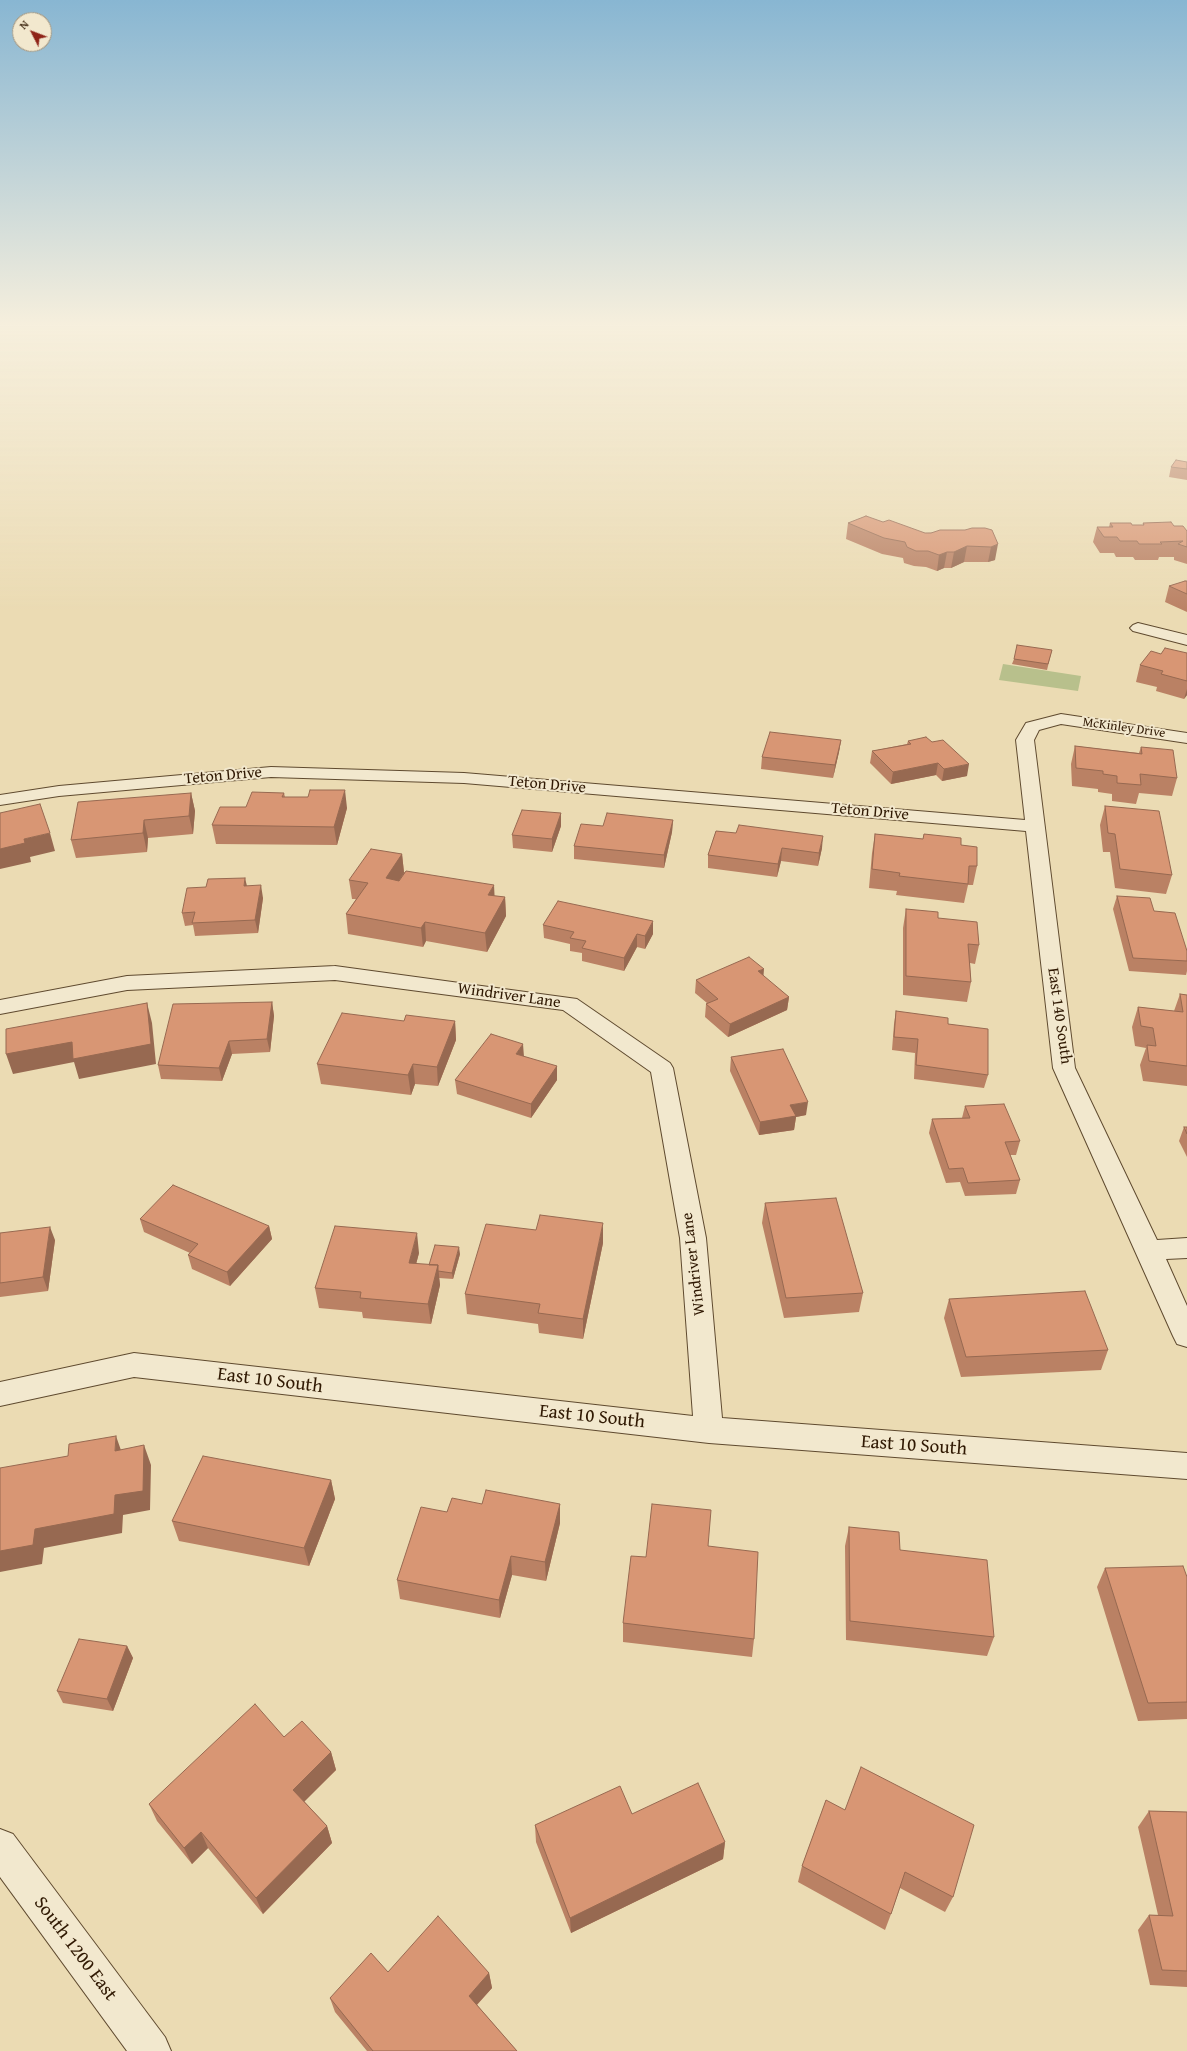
<!DOCTYPE html>
<style>
body{margin:0}
#map{position:relative;width:1187px;height:2051px;overflow:hidden;background:#ebdbb3;font-family:"Gentium Book Plus",serif}
canvas{display:block}
.north{position:absolute;left:12px;top:12px;width:40px;height:40px;box-sizing:border-box;background:#f2e8ce;border:1px solid #a4957d;border-radius:50%;rotate:312deg;font-size:11px;font-weight:700;line-height:16px;text-align:center;color:#301903}
.north::after{content:'';display:block;margin:auto;width:14px;height:18px;background:#8f2418;clip-path:polygon(50% 0,100% 100%,50% 72%,0 100%)}
</style>
<div id="map">
<canvas width="1187" height="2051"></canvas>
<div class="north">N</div>
</div>
<script>
const ctx = document.querySelector('canvas').getContext('2d');
ctx.lineJoin = 'round';
function fill(path, color) { ctx.fillStyle = color; ctx.fill(path, 'evenodd'); }
const poly = rows => new Path2D(rows.map(r => 'M' + r).join(''));
function trace(path, color, width, dash) { ctx.strokeStyle = color; ctx.lineWidth = width; ctx.lineCap = dash ? 'butt' : 'round'; ctx.setLineDash(dash || []); ctx.stroke(path); }
function write(font, color, halo, rows, align = 'center') {
  ctx.font = font + ' "Gentium Book Plus",serif'; ctx.lineWidth = 4; ctx.setLineDash([]); ctx.textBaseline = 'middle'; ctx.strokeStyle = halo; ctx.fillStyle = color; for (const [text, x, y, turn = 0] of rows) {
    ctx.save(); ctx.translate(x, y); ctx.rotate((+turn || 0) * Math.PI / 180); ctx.textAlign = isNaN(turn) ? turn : align; if (halo) ctx.strokeText(text, 0, 0); ctx.fillText(text, 0, 0); ctx.restore();
  }
}
fill(poly([
 [1003,664,1081,676,1078,691,999,680]
]), '#b8c08c');
const minor = poly([
 [1138,623,1187,635,1187,645,1133,631,1130,628,1133,625,1138,623],
 [1061,714,1187,733,1187,743,1061,724,1039,730,1034,740,1075,1068,1157,1240,1187,1238,1187,1258,1166,1259,1187,1306,1187,1347,1177,1344,1173,1336,1053,1068,1026,831,464,783,271,777,59,796,0,805,0,795,59,786,271,767,464,773,1025,820,1016,740,1026,723,1061,714],
 [335,966,577,999,670,1063,673,1068,706,1238,722,1418,1187,1453,1187,1479,709,1443,134,1377,0,1406,0,1382,134,1353,693,1416,680,1238,651,1072,563,1010,335,980,127,990,0,1014,0,1000,127,976,335,966]
]);
const tertiary = poly([
 [0,1829,13,1834,165,2037,171,2051,127,2051,0,1877,0,1829]
]);
trace(minor, '#5f4a2f', 2);
trace(tertiary, '#5f4a2f', 2);
fill(minor, '#f2e8ce');
fill(tertiary, '#f2e8ce');
fill(poly([
 [1187,462,1187,480,1169,477,1171,467],
 [848,523,925,533,992,530,995,560,988,562,964,562,951,568,944,568,937,571,926,567,914,566,904,563,903,558,882,554,846,539],
 [1110,523,1132,525,1143,525,1143,523,1174,526,1187,531,1187,564,1174,560,1174,557,1159,557,1158,560,1135,560,1133,557,1116,557,1114,553,1100,553,1093,542,1097,527,1109,527],
 [1187,581,1187,612,1165,602,1169,586],
 [1052,650,1047,670,1012,664,1014,659],
 [1187,653,1187,695,1184,699,1156,691,1157,687,1136,682,1140,665,1161,654],
 [841,740,839,752,833,778,761,769,762,757],
 [908,741,967,776,942,781,936,775,891,784,870,763,872,751,907,744],
 [1075,746,1139,753,1141,747,1177,778,1172,796,1139,793,1136,804,1112,801,1112,794,1098,792,1098,789,1072,786,1071,764],
 [191,793,195,811,193,834,148,838,147,852,76,858,71,840],
 [284,793,285,797,308,797,347,808,337,845,216,844,212,825,246,807],
 [1105,806,1172,875,1166,894,1115,888,1110,852,1103,852,1100,825],
 [561,813,561,826,552,852,513,848,512,835],
 [673,820,672,832,664,868,574,859,574,846],
 [716,831,822,848,818,866,781,861,777,877,708,868,708,855],
 [875,834,923,839,924,834,961,845,977,866,973,885,968,885,964,903,896,895,897,891,869,888,872,853],
 [402,854,404,872,494,896,505,897,506,916,487,952,426,941,423,947,348,934,346,914,356,899,352,899,349,880],
 [247,886,263,898,258,933,195,936,193,925,185,926,182,913],
 [1117,896,1154,911,1187,951,1187,971,1186,975,1129,971,1113,909],
 [906,909,938,918,979,945,975,964,970,963,971,982,967,1002,903,995,903,928],
 [543,925,653,934,645,949,637,947,624,971,582,961,582,953,570,951,570,944,544,938],
 [763,976,789,997,787,1010,728,1037,705,1017,706,1004,707,1003,695,993,696,980],
 [1180,994,1187,995,1187,1086,1143,1081,1140,1065,1146,1048,1135,1046,1132,1027,1138,1007,1174,1011],
 [272,1002,274,1016,270,1052,232,1054,222,1081,161,1079,158,1065],
 [896,1011,988,1075,984,1088,914,1079,915,1053,892,1050,894,1024],
 [404,1021,455,1021,456,1040,438,1086,415,1084,411,1095,321,1084,317,1064],
 [731,1057,806,1115,796,1117,794,1130,759,1135,730,1071],
 [557,1066,557,1080,531,1118,457,1094,455,1080],
 [965,1106,1020,1141,1016,1155,1010,1155,1020,1180,1016,1194,965,1196,960,1182,946,1183,929,1133,932,1119,962,1118],
 [1184,1127,1187,1127,1187,1157,1179,1141],
 [765,1203,863,1293,859,1312,784,1318,762,1223],
 [140,1219,269,1226,272,1239,230,1286,192,1269,188,1255,190,1253,144,1232],
 [0,1233,55,1240,48,1291,0,1297],
 [603,1243,583,1339,539,1333,538,1324,467,1314,465,1294],
 [419,1253,416,1264,429,1265,460,1254,453,1279,439,1278,440,1285,431,1324,363,1318,362,1312,319,1308,315,1288],
 [949,1299,1108,1350,1101,1370,961,1377,944,1318],
 [331,1480,335,1499,309,1566,179,1541,172,1521],
 [482,1504,560,1504,560,1523,546,1581,512,1575,500,1618,400,1599,397,1580,447,1512],
 [849,1527,994,1637,987,1656,846,1640,845,1546],
 [646,1557,754,1639,752,1657,623,1642,623,1623],
 [1105,1568,1187,1577,1187,1719,1138,1721,1097,1587],
 [127,1646,133,1658,113,1711,63,1703,57,1691],
 [284,1737,331,1752,336,1770,304,1801,327,1826,332,1843,263,1914,208,1848,192,1864,157,1821,149,1804],
 [826,1800,953,1897,945,1912,900,1888,891,1914,885,1930,798,1882,802,1866],
 [1149,1811,1187,1812,1187,1987,1150,1985,1138,1930,1149,1915,1158,1915,1138,1827],
 [632,1814,725,1842,723,1859,571,1933,536,1842,535,1825],
 [388,1972,489,1973,492,1988,477,2005,517,2051,367,2051,335,2012,330,1998]
]), '#ba8164');
fill(poly([
 [998,544,995,560,988,562,991,547],
 [967,546,964,562,951,568,954,552],
 [947,552,944,568,937,571,939,555],
 [1187,689,1187,695,1184,699],
 [841,740,839,752,833,778,835,765],
 [938,763,936,775,891,784,893,772],
 [969,764,967,776,942,781,944,769],
 [345,790,347,808,337,845,334,827],
 [191,793,195,811,193,834,189,816],
 [561,813,561,826,552,852,552,839],
 [144,820,148,838,147,852,143,833],
 [673,820,672,832,664,868,664,855],
 [50,833,55,851,30,857,31,862,0,869,0,849,24,839],
 [823,836,822,848,818,866,819,853],
 [782,848,781,861,777,877,778,864],
 [402,854,404,873,388,897,386,878],
 [245,878,248,890,244,886],
 [261,885,263,898,258,933,255,920],
 [494,885,495,904,488,895],
 [505,897,506,916,487,952,485,933],
 [653,921,653,934,645,949,645,936],
 [425,922,426,941,423,947,421,928],
 [637,934,637,947,624,971,624,958],
 [764,969,763,982,758,971],
 [789,997,787,1010,728,1037,730,1024],
 [272,1002,274,1016,270,1052,267,1039],
 [147,1003,152,1023,156,1064,79,1079,74,1062,13,1074,6,1054],
 [455,1021,456,1040,438,1086,437,1067],
 [229,1041,232,1054,222,1081,219,1068],
 [523,1044,524,1057,516,1054],
 [413,1064,415,1084,411,1095,408,1075],
 [557,1066,557,1080,531,1118,531,1104],
 [808,1102,806,1115,796,1117,794,1130,759,1135,760,1122,790,1105],
 [603,1223,603,1243,583,1339,583,1319],
 [269,1226,272,1239,230,1286,227,1272],
 [50,1227,55,1240,48,1291,43,1277],
 [417,1233,419,1253,411,1283,409,1263],
 [459,1247,460,1254,453,1279,452,1273],
 [438,1265,440,1285,431,1324,428,1304],
 [116,1436,123,1456,115,1451],
 [144,1445,151,1465,150,1510,123,1515,122,1533,44,1548,42,1564,0,1572,0,1551,35,1529,115,1495],
 [331,1480,335,1499,309,1566,304,1548],
 [560,1504,560,1523,546,1581,545,1562],
 [511,1556,512,1575,500,1618,499,1600],
 [127,1646,133,1658,113,1711,107,1699],
 [331,1752,336,1770,299,1807,293,1790],
 [327,1826,332,1843,263,1914,256,1898],
 [201,1832,208,1848,192,1864,184,1848],
 [725,1842,723,1859,571,1933,570,1918],
 [489,1973,492,1988,472,2010,469,1996]
]), '#976951');
const building = poly([
 [1176,460,1187,462,1187,469,1171,467,1176,460],
 [866,516,883,522,889,520,925,533,931,533,940,530,965,530,972,528,985,528,992,530,998,544,991,547,967,546,954,552,947,552,939,555,928,551,916,551,907,547,905,542,884,538,848,523,866,516],
 [1171,522,1174,526,1183,526,1187,531,1187,547,1178,544,1183,541,1160,542,1162,544,1139,544,1137,541,1120,541,1117,537,1104,537,1097,527,1113,527,1110,523,1131,523,1132,525,1144,525,1143,523,1171,522],
 [1185,581,1187,581,1187,594,1169,586,1185,581],
 [1017,645,1052,650,1048,664,1014,659,1017,645],
 [1165,648,1187,653,1187,681,1161,674,1163,671,1140,665,1151,651,1161,654,1165,648],
 [770,732,841,740,835,765,762,757,770,732],
 [926,737,932,742,943,740,969,764,944,769,938,763,893,772,872,751,911,744,908,741,926,737],
 [1075,746,1142,754,1141,747,1173,750,1177,778,1140,774,1141,785,1117,783,1117,776,1103,774,1103,771,1076,768,1075,746],
 [310,790,345,790,334,827,212,825,220,807,246,807,252,792,284,793,282,797,308,797,310,790],
 [191,793,189,816,144,820,143,833,71,840,78,802,191,793],
 [40,804,50,833,24,839,25,843,0,849,0,813,40,804],
 [1105,806,1159,811,1172,875,1120,869,1115,834,1108,833,1105,806],
 [522,810,561,813,552,839,512,835,522,810],
 [607,813,673,820,664,855,574,846,581,824,603,826,607,813],
 [739,825,823,836,819,853,782,848,778,864,708,855,716,831,736,833,739,825],
 [875,834,923,839,924,834,961,838,961,845,977,847,977,866,969,866,968,884,899,876,900,873,872,869,875,834],
 [371,849,402,854,386,878,399,881,406,871,494,885,488,895,505,897,485,933,425,922,421,928,346,914,368,883,349,880,371,849],
 [245,878,244,886,261,885,255,920,192,923,195,912,182,913,187,888,206,887,208,879,245,878],
 [1117,896,1150,898,1154,911,1175,913,1187,951,1187,961,1133,958,1117,896],
 [558,901,653,921,645,936,637,934,624,958,582,948,586,941,570,938,574,932,543,925,558,901],
 [906,909,938,912,938,918,977,922,979,945,968,944,971,982,906,976,906,909],
 [749,957,764,969,758,971,789,997,730,1024,706,1004,718,999,696,980,749,957],
 [1180,994,1187,995,1187,1066,1149,1061,1147,1045,1156,1046,1153,1028,1141,1026,1138,1007,1183,1012,1180,994],
 [272,1002,267,1039,229,1041,219,1068,158,1065,173,1004,272,1002],
 [147,1003,151,1044,73,1059,72,1042,6,1054,6,1029,147,1003],
 [896,1011,948,1018,948,1024,988,1029,988,1075,916,1065,918,1039,894,1037,896,1011],
 [342,1013,404,1021,406,1015,455,1021,437,1067,413,1064,408,1075,317,1064,342,1013],
 [491,1034,523,1044,516,1054,557,1066,531,1104,455,1080,491,1034],
 [783,1049,808,1102,790,1105,796,1116,760,1122,731,1057,783,1049],
 [1004,1104,1020,1141,1005,1142,1020,1180,968,1183,963,1168,949,1169,932,1119,970,1118,965,1106,1004,1104],
 [1184,1127,1187,1127,1187,1134,1184,1127],
 [173,1185,269,1226,227,1272,188,1255,198,1244,140,1219,173,1185],
 [836,1198,863,1293,786,1298,765,1203,836,1198],
 [540,1215,603,1223,583,1319,538,1313,540,1304,465,1294,486,1224,536,1230,540,1215],
 [335,1226,417,1233,409,1263,438,1265,428,1304,360,1298,361,1292,315,1288,335,1226],
 [50,1227,43,1277,0,1283,0,1233,50,1227],
 [435,1245,459,1247,452,1273,438,1271,438,1265,429,1265,435,1245],
 [1085,1291,1108,1350,966,1357,949,1299,1085,1291],
 [116,1436,115,1451,144,1445,143,1491,115,1495,114,1514,35,1529,33,1545,0,1551,0,1468,68,1456,69,1444,116,1436],
 [203,1456,331,1480,304,1548,172,1521,203,1456],
 [486,1490,560,1504,545,1562,511,1556,499,1600,397,1580,421,1507,447,1512,452,1498,482,1504,486,1490],
 [652,1504,711,1510,708,1546,758,1552,754,1639,623,1623,631,1556,646,1557,652,1504],
 [849,1527,899,1532,900,1550,987,1560,994,1637,850,1621,849,1527],
 [1183,1566,1187,1577,1187,1702,1148,1703,1105,1568,1183,1566],
 [79,1639,127,1646,107,1699,57,1691,79,1639],
 [255,1704,284,1737,302,1721,331,1752,293,1790,327,1826,256,1898,201,1832,184,1848,149,1804,255,1704],
 [861,1767,974,1825,953,1897,905,1872,891,1914,802,1866,826,1800,845,1810,861,1767],
 [698,1783,725,1842,570,1918,535,1825,620,1786,632,1814,698,1783],
 [1149,1811,1187,1812,1187,1971,1162,1970,1149,1915,1173,1916,1149,1811],
 [438,1916,489,1973,469,1996,517,2051,373,2051,330,1998,371,1953,388,1972,438,1916]
]);
fill(building, '#d89674');
trace(building, '#976951', 1);
const sky = ctx.createLinearGradient(0, 0, 0, 613);
sky.addColorStop(0, '#88b6d2');
sky.addColorStop(0.53, '#f6efdd');
sky.addColorStop(1, '#f6efdd00');
ctx.fillStyle = sky;
ctx.fillRect(0, 0, 1187, 613);
write('13px', '#301903', '#f2e8ce', [
 ["McKinley Drive",1124,728,8]
]);
write('16px', '#301903', '#f2e8ce', [
 ["Teton Drive",223,776,-5],
 ["Teton Drive",547,785,5],
 ["Teton Drive",870,812,5],
 ["Windriver Lane",509,996,8],
 ["East 140 South",1059,1016,82],
 ["Windriver Lane",694,1264,-97]
]);
write('19px', '#301903', '#f2e8ce', [
 ["East 10 South",270,1381,7],
 ["East 10 South",592,1417,6],
 ["East 10 South",914,1446,4],
 ["South 1200 East",75,1949,53]
]);
</script>
